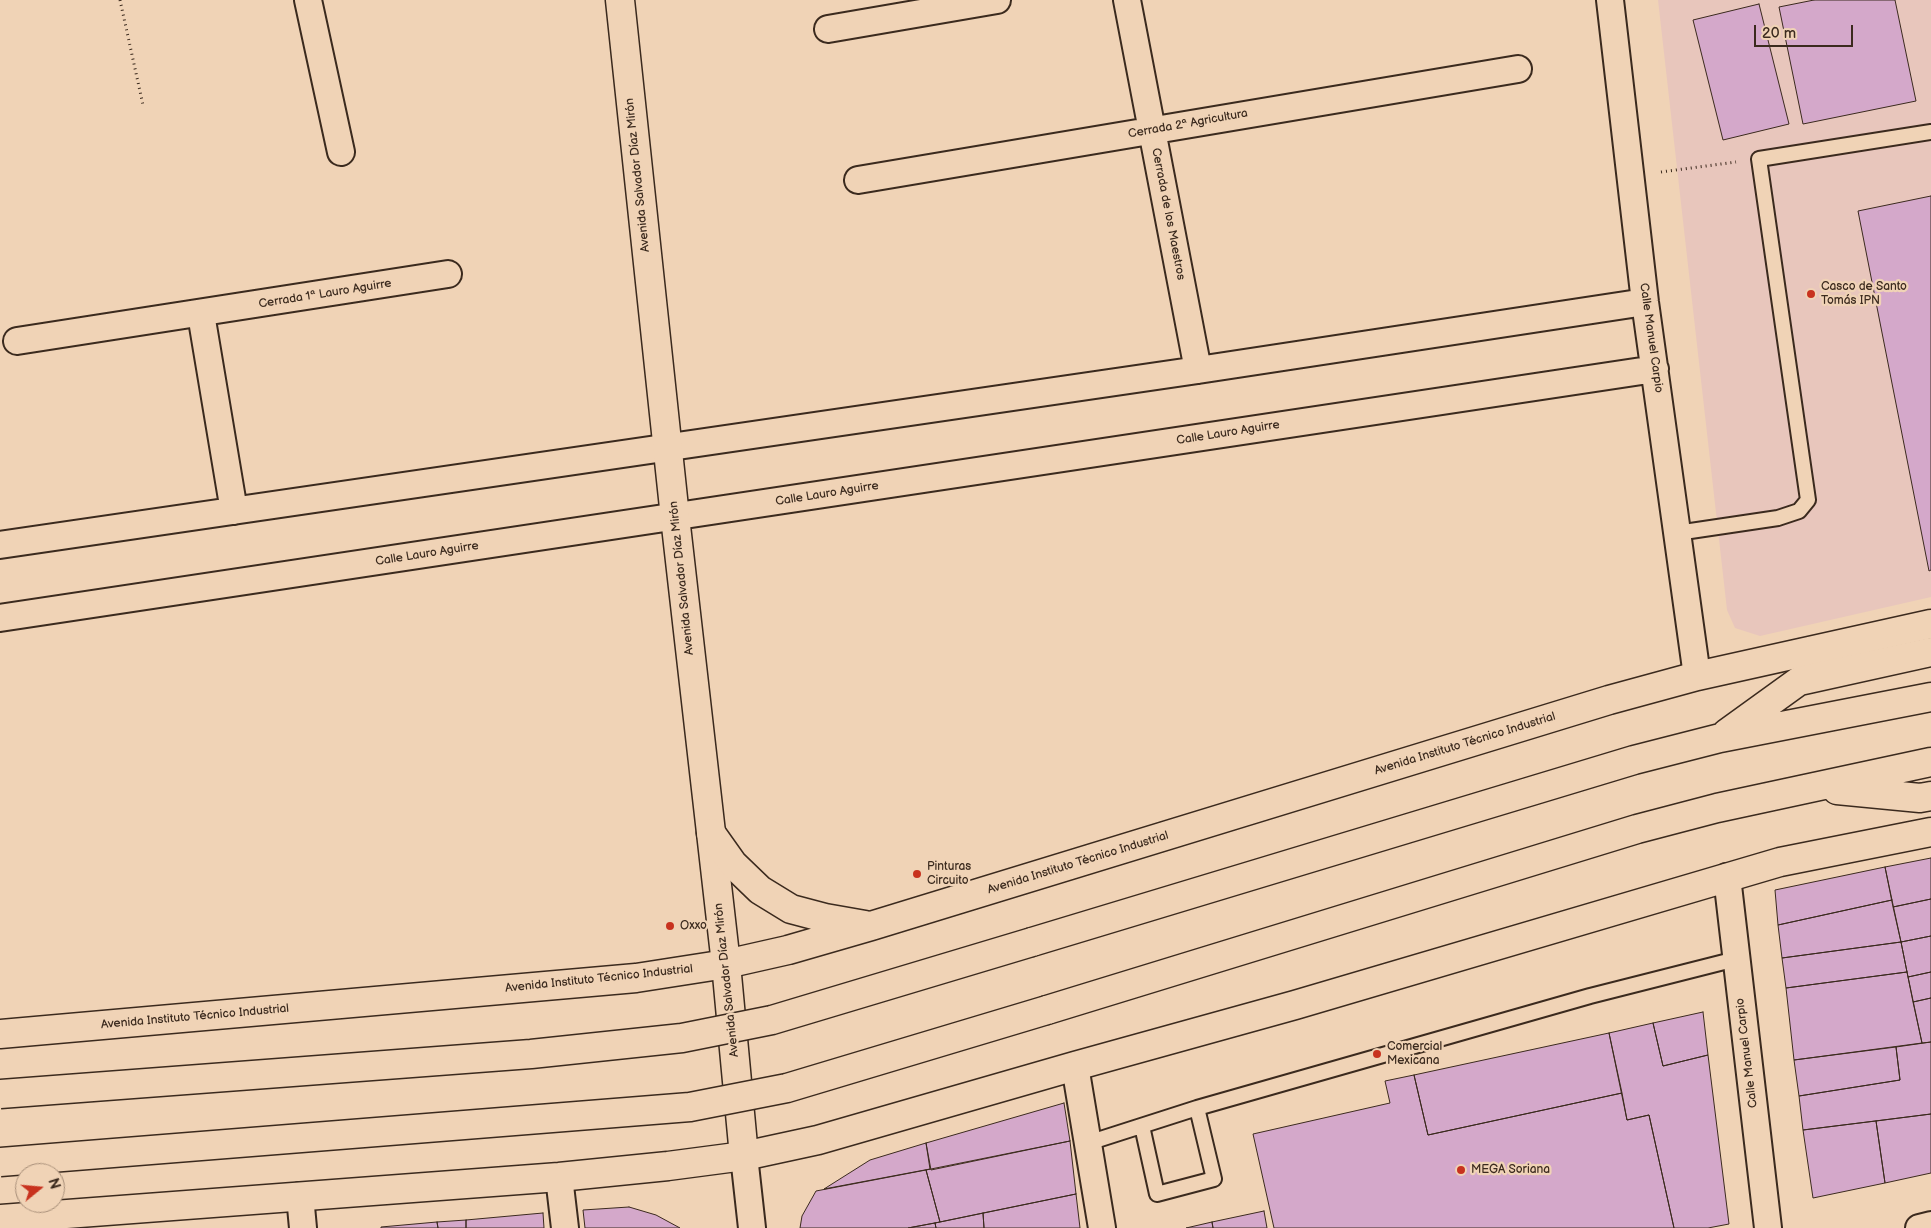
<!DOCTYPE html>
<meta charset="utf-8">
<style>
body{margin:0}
#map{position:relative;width:1931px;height:1228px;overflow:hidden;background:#f0d3b6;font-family:"Balsamiq Sans",sans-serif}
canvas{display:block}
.north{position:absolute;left:15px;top:1163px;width:50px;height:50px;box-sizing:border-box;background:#f0d3b6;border:1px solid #a88f79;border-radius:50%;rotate:73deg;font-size:14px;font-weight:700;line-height:20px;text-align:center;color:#3b2a1e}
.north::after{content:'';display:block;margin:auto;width:18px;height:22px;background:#c8321e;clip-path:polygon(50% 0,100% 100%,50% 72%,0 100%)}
.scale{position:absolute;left:1754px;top:25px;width:99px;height:22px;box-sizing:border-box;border:2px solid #3b2a1e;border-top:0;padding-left:6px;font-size:15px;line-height:18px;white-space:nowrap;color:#3b2a1e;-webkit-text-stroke:4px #f0d3b6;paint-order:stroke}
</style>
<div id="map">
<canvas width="1931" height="1228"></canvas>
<div class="north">N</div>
<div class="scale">20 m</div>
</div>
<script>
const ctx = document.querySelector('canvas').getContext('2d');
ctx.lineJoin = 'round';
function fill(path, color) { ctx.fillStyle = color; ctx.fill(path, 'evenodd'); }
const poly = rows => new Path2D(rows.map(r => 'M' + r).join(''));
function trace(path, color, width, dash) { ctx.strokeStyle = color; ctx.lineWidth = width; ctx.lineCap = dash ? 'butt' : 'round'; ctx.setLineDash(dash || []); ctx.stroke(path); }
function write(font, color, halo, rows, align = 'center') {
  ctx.font = font + ' "Balsamiq Sans",sans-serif'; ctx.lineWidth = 4.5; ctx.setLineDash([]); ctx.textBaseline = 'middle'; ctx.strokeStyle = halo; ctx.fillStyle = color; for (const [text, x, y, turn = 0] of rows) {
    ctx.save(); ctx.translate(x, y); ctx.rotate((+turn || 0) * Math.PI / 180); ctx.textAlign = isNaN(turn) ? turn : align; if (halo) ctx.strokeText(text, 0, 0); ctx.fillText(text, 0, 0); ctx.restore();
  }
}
fill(poly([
 [1658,0,1931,0,1931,597,1760,636,1735,628,1727,610]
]), '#e8c6bc');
const building = poly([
 [1814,0,1895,0,1916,101,1803,124,1779,7,1814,0],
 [1759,4,1789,124,1723,140,1693,20,1759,4],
 [1931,196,1931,570,1929,571,1858,211,1931,196],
 [1931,858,1931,899,1893,907,1885,867,1931,858],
 [1885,867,1892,900,1778,925,1775,890,1885,867],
 [1931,899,1931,936,1901,942,1893,907,1931,899],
 [1892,900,1901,942,1782,958,1778,925,1892,900],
 [1931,936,1931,972,1908,977,1901,942,1931,936],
 [1901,942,1907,972,1786,988,1782,958,1901,942],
 [1907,972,1922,1043,1794,1060,1786,988,1907,972],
 [1931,972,1931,998,1913,1002,1908,977,1931,972],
 [1931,998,1931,1042,1922,1043,1913,1002,1931,998],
 [1703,1012,1708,1055,1663,1066,1653,1023,1703,1012],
 [1653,1023,1663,1066,1708,1055,1729,1224,1708,1228,1674,1228,1649,1115,1627,1120,1609,1033,1653,1023],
 [1609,1033,1622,1093,1428,1135,1414,1075,1609,1033],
 [1931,1042,1931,1114,1803,1130,1799,1096,1900,1080,1896,1047,1931,1042],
 [1896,1047,1900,1080,1799,1096,1794,1060,1896,1047],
 [1414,1075,1428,1135,1622,1093,1627,1120,1649,1115,1674,1228,1274,1228,1253,1134,1390,1103,1385,1081,1414,1075],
 [1064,1103,1070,1141,931,1170,926,1143,1064,1103],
 [1931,1114,1931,1173,1885,1183,1876,1121,1931,1114],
 [1876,1121,1885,1183,1813,1198,1803,1130,1876,1121],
 [1070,1141,1076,1194,940,1222,926,1170,1070,1141],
 [926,1143,930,1169,824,1189,870,1160,926,1143],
 [926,1170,940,1222,908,1228,800,1228,802,1216,816,1191,926,1170],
 [1076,1194,1080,1228,984,1228,983,1213,1076,1194],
 [629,1207,656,1215,680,1228,585,1228,583,1210,629,1207],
 [1264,1211,1267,1228,1213,1228,1212,1222,1264,1211],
 [543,1213,544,1228,466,1228,466,1220,543,1213],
 [983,1213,984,1228,936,1228,935,1223,983,1213],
 [466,1220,466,1228,438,1228,437,1222,466,1220],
 [437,1222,438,1228,381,1228,381,1227,437,1222],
 [1212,1222,1213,1228,1186,1228,1212,1222],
 [935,1223,936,1228,908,1228,935,1223]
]);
fill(building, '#d4a8ca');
trace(building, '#3b2a1e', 1);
const service = poly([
 [1677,533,1778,518,1799,511,1808,500,1759,159,1931,132],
 [1142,1126,1157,1194,1214,1179,1197,1108],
 [1088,1143,1197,1108,1590,996,1736,959]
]);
const minor = poly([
 [308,0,341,152],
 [1127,0,1198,370],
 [1610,0,1645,302,1697,676],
 [828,29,997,0],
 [858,180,1518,69],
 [201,314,234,511],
 [17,341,448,274],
 [0,545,1198,370,1645,302],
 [0,618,1655,369],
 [1727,877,1768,1228],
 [1075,1066,1102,1228],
 [744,1156,752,1228],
 [559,1177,565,1228],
 [300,1196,303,1228],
 [1919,1228,1931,1225]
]);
const tertiary = poly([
 [620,0,675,517,726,964,744,1156]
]);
const secondary = poly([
 [711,833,733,864,760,890,791,909,825,918,865,925],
 [0,1034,636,978,726,964,788,950,871,926,1609,700,1697,676,1931,624],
 [0,1219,559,1177,668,1166,744,1156,818,1140,1075,1066,1295,1005,1780,862,1931,832]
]);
const motorway = poly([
 [1727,733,1799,681,1931,652],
 [1837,790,1920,798,1931,796],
 [1032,942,1634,760,1720,738,1931,697],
 [1047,1010,1637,829,1717,808,1931,762]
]);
trace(service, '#3b2a1e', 18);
trace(minor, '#3b2a1e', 30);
trace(tertiary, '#3b2a1e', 31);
trace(secondary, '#3b2a1e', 31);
trace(motorway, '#3b2a1e', 31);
trace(poly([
 [120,0,143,105],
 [1661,172,1736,162]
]), '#3b2a1e', 3, [1, 4]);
trace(service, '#f0d3b6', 14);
trace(minor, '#f0d3b6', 26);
trace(tertiary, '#f0d3b6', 28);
trace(secondary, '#f0d3b6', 28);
trace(motorway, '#f0d3b6', 28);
const motorwayBridge = poly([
 [0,1094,531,1054,682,1038,772,1020,1032,942],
 [0,1162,690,1107,787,1088,1047,1010]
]);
trace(motorwayBridge, '#3b2a1e', 31, []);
trace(motorwayBridge, '#f0d3b6', 28);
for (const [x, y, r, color] of [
 [1811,294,5,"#c8321e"],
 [917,874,5,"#c8321e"],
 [670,926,5,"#c8321e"],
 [1377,1054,5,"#c8321e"],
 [1461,1170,5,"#c8321e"]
]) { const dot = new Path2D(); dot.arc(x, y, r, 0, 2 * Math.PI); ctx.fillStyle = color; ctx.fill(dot); trace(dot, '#f0d3b6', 2); }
write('12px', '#3b2a1e', '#f0d3b6', [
 ["Cerrada 2ª Agricultura",1188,124,-10],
 ["Avenida Salvador Díaz Mirón",638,175,-96],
 ["Cerrada de los Maestros",1168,214,79],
 ["Cerrada 1ª Lauro Aguirre",325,294,-9],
 ["Calle Manuel Carpio",1651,338,82],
 ["Calle Lauro Aguirre",1228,433,-9],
 ["Calle Lauro Aguirre",827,494,-9],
 ["Calle Lauro Aguirre",427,554,-9],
 ["Avenida Salvador Díaz Mirón",682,578,-96],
 ["Avenida Instituto Técnico Industrial",1465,744,-17],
 ["Avenida Instituto Técnico Industrial",1078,863,-17],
 ["Avenida Instituto Técnico Industrial",599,979,-6],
 ["Avenida Salvador Díaz Mirón",727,980,-96],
 ["Avenida Instituto Técnico Industrial",195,1017,-5],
 ["Calle Manuel Carpio",1747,1053,-97]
]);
write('12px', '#3b2a1e', '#f0d3b6', [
 ["Casco de Santo",1821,287],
 ["Tomás IPN",1821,301],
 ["Pinturas",927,867],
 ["Circuito",927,881],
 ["Oxxo",680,926],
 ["Comercial",1387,1047],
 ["Mexicana",1387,1061],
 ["MEGA Soriana",1471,1170]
], 'left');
</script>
